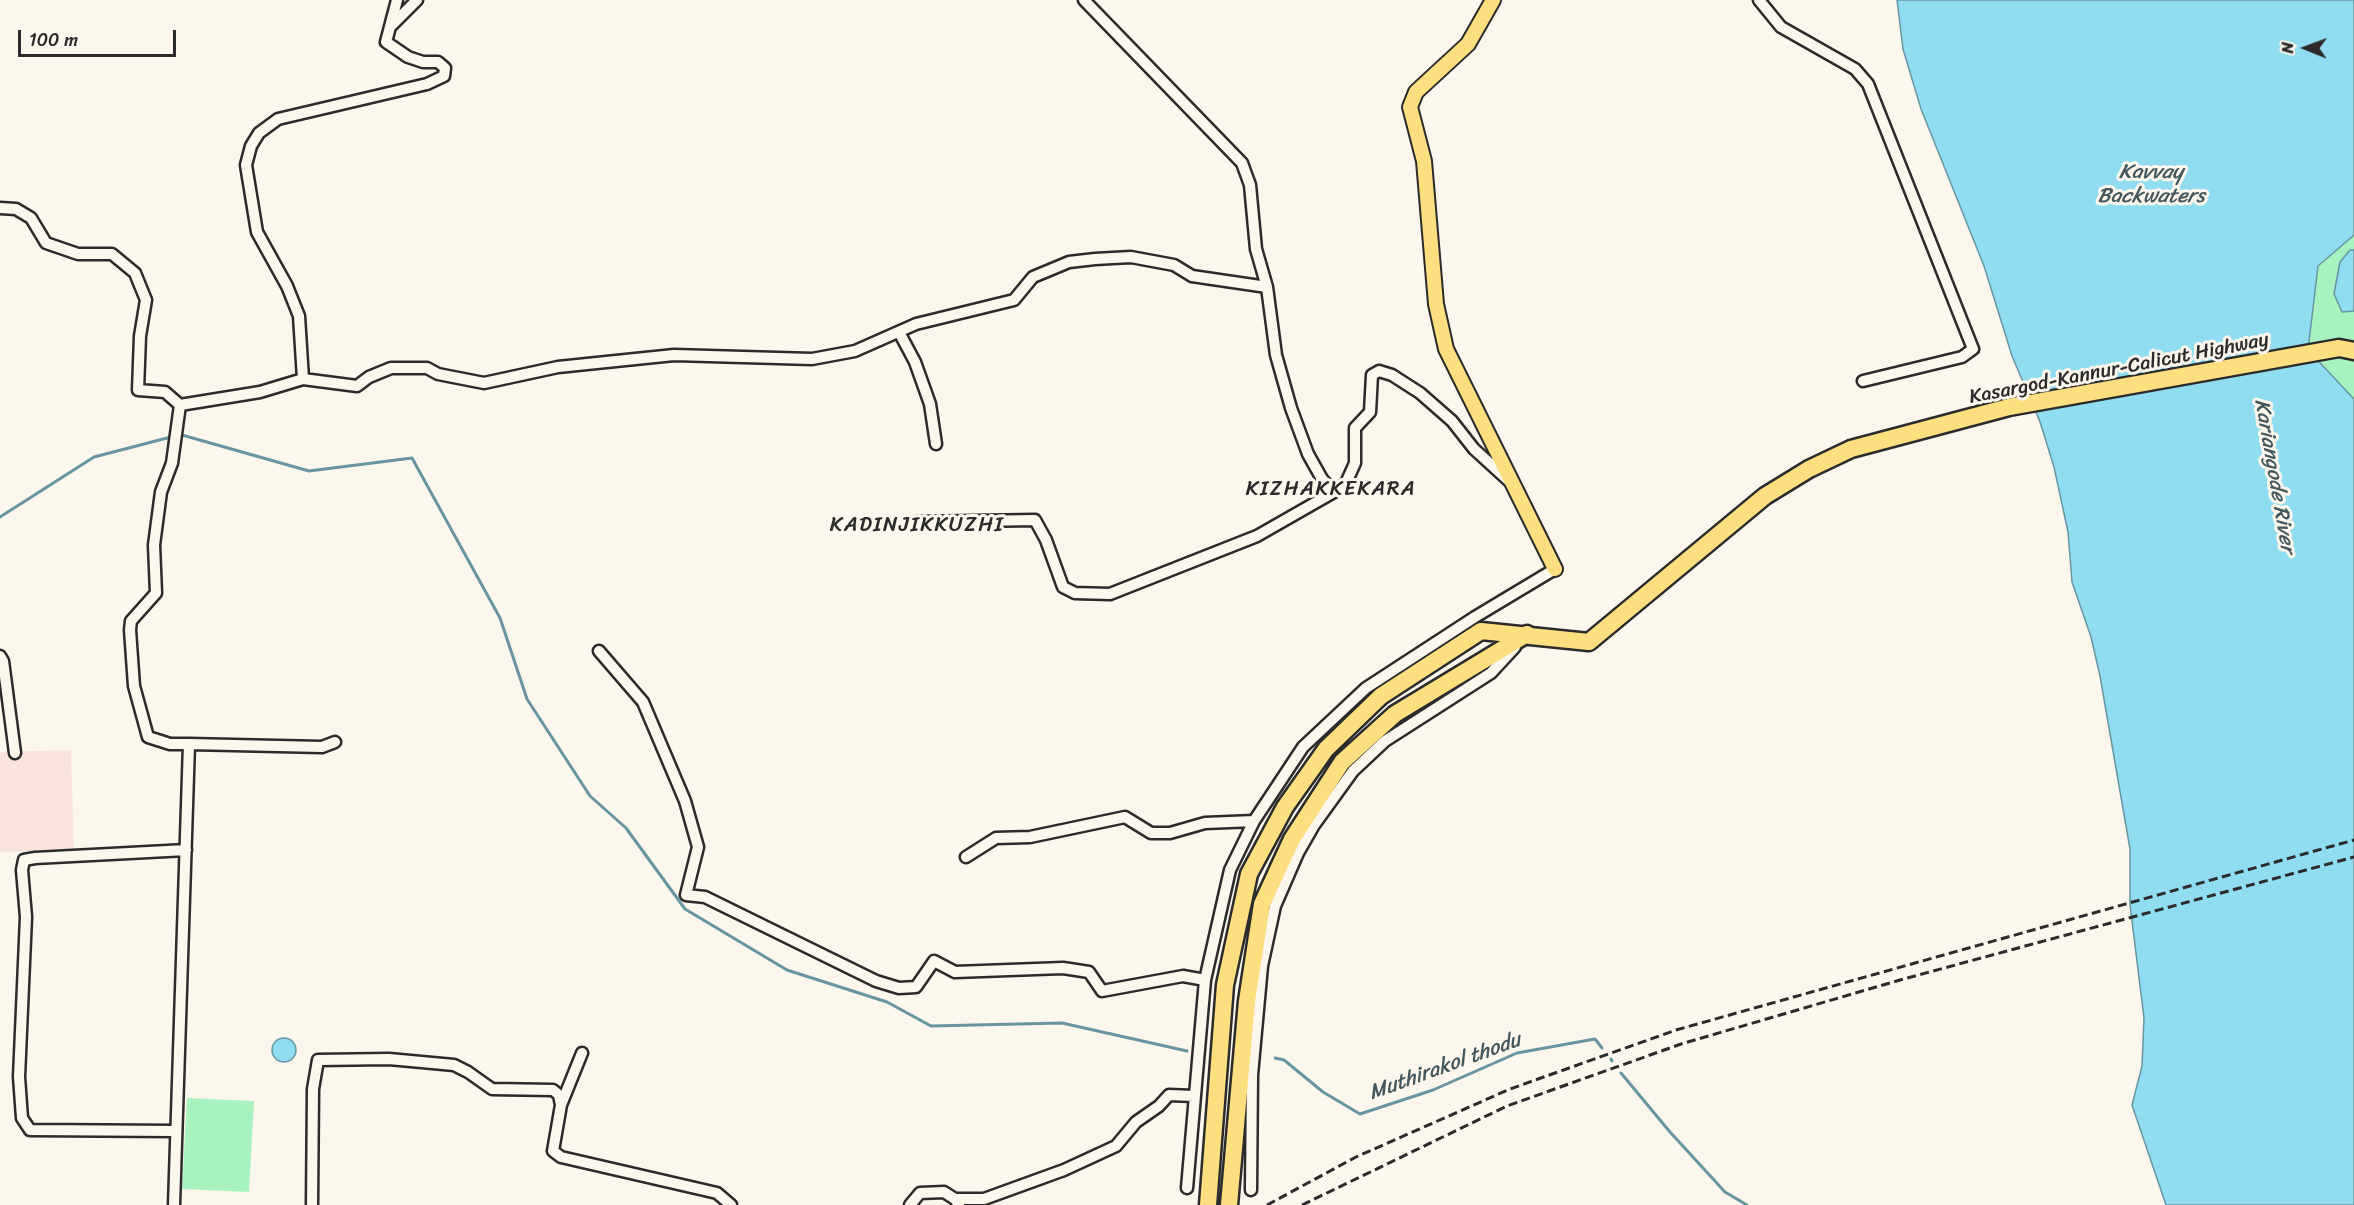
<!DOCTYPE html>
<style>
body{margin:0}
#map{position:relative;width:2354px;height:1205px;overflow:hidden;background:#fbf7ec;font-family:Sriracha,sans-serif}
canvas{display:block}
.north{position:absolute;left:2276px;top:18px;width:60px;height:60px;-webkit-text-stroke:4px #fbf7ec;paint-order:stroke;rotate:271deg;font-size:16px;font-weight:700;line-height:24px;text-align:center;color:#2b2b2b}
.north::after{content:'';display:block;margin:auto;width:21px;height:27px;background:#2b2b2b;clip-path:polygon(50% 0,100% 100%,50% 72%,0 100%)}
.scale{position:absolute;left:18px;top:30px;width:158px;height:27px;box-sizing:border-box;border:3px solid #2b2b2b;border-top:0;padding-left:8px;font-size:18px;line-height:21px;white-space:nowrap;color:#2b2b2b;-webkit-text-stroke:4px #fbf7ec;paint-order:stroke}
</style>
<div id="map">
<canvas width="2354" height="1205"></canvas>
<div class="north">N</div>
<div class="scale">100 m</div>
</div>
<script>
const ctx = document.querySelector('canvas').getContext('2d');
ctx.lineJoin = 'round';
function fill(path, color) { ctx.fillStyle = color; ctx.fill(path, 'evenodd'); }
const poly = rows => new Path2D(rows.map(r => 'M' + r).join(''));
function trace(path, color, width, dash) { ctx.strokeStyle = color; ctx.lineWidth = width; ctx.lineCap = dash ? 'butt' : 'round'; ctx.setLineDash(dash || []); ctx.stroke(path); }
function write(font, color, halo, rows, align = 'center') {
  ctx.font = font + ' Sriracha,sans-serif'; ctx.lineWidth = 6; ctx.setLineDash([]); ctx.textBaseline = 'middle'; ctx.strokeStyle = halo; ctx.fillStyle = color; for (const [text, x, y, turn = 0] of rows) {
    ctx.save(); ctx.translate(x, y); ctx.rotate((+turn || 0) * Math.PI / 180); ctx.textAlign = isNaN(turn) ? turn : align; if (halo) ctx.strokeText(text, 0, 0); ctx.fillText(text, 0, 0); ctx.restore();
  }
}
fill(poly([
 [71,750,74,850,0,852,0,752]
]), '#f8e4db');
fill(poly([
 [2354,235,2354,399,2308,351,2318,266],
 [187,1098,254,1101,249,1192,182,1189]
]), '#a8f2c0');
const water = poly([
 [1897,0,2354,0,2354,235,2318,266,2308,350,2354,399,2354,1205,2166,1205,2132,1105,2142,1066,2144,1018,2130,905,2130,849,2100,676,2091,637,2072,582,2068,532,2054,467,2040,422,2012,356,1984,266,1921,109,1903,49,1897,0],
 [2350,250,2354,250,2354,311,2342,312,2334,294,2340,262,2350,250],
 '272 1050a12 12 0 1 1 24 0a12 12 0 1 1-24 0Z'
]);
fill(water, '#90dcf0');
trace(water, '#6895a1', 1.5);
trace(poly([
 [182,435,309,471,412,458,500,618,527,699,590,796,626,828,685,909,787,970,887,1002,931,1026,1062,1023,1187,1051],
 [0,517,94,457,171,437],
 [1275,1058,1284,1060,1323,1092,1360,1114,1433,1090,1517,1053,1595,1039,1602,1048],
 [1611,1059,1612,1061],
 [1621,1073,1670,1132,1725,1192,1747,1205]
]), '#6895a1', 3);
const minor = poly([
 [1084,0,1242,163,1250,185,1256,249,1267,287,1276,355,1291,408,1308,454,1322,479,1334,492,1346,483,1355,463,1355,428,1370,412,1372,375,1379,371,1392,375,1420,393,1452,421,1474,449,1508,480],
 [1759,0,1781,27,1855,69,1868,84,1973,349,1962,357,1863,381],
 [392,25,417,0],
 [0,208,16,209,31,218,46,243,78,254,112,254,135,273,146,300,140,336,138,390,165,392,180,405,260,392,303,379,357,386,369,377,391,368,427,368,438,374,484,383,558,367,674,355,812,359,855,351,916,324,1014,300,1033,277,1069,262,1095,259,1131,257,1174,265,1192,276,1267,287],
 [899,332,915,362,930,404,936,444],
 [303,379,299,316,287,286,257,232,246,165,251,146,259,133,278,119,427,84,444,76,445,68,438,62,423,62,408,57,386,42,397,0],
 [180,405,172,463,161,492,154,545,156,593,131,621,130,630,134,686,148,737,170,744,189,744],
 [917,522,1035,520,1046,540,1063,587,1075,593,1110,594,1257,536,1334,492],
 [599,651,643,702,685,801,698,847,686,895,705,897,876,981,899,988,916,987,934,961,955,972,1063,968,1089,972,1102,991,1183,976,1205,980],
 [0,656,3,661,15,753],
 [966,857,996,838,1030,837,1125,817,1151,833,1170,833,1205,823,1254,821],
 [561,1105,582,1053],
 [175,1131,30,1130,22,1118,19,1077,26,917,22,870,24,860,35,858,186,850],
 [1187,1188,1205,980,1230,870,1254,821,1303,747,1366,688,1475,617,1555,569],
 [1251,1190,1252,1075,1262,966,1275,906,1298,853,1314,825,1353,771,1385,741,1491,673,1515,647],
 [955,1199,984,1199,1064,1170,1116,1146,1136,1122,1159,1106,1169,1095,1194,1096],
 [174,1205,189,744,322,747,335,742],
 [312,1205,313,1089,318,1060,389,1059,454,1065,468,1072,492,1089,553,1090,559,1095,561,1105,553,1151,561,1157,717,1193,731,1205],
 [910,1205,920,1193,944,1192,955,1199,959,1205]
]);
const major = poly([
 [1493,0,1468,44,1416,92,1410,107,1424,161,1436,304,1446,349,1555,569]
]);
const highway = poly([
 [1208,1205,1225,985,1249,874,1285,807,1326,749,1381,696,1481,631,1589,642,1765,496,1809,469,1851,449,2009,407,2339,348,2354,351],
 [1229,1205,1247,1001,1262,904,1292,839,1342,762,1395,714,1527,634]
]);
trace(minor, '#2b2b2b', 15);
trace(major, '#2b2b2b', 18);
trace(highway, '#2b2b2b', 21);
trace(minor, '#fbf7ec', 10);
trace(major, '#fedf80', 14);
trace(highway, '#fedf80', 16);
trace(poly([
 [1267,1205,1356,1157,1510,1089,1676,1030,2354,840],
 [1302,1205,1507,1106,1681,1044,1900,980,2354,857]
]), '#2b2b2b', 3, [9, 4.5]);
write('20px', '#2b2b2b', '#fbf7ec', [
 ["Kasargod-Kannur-Calicut Highway",2119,369,-11]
]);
write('italic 21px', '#44575c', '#fbf7ec', [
 ["Kavvay",2151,173],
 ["Backwaters",2151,197],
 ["Kariangode River",2274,476,80],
 ["Muthirakol thodu",1445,1067,-20]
]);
ctx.letterSpacing = '1.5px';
write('21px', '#2b2b2b', '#fbf7ec', [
 ["KIZHAKKEKARA",1331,490],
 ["KADINJIKKUZHI",917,526]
]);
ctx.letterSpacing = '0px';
</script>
